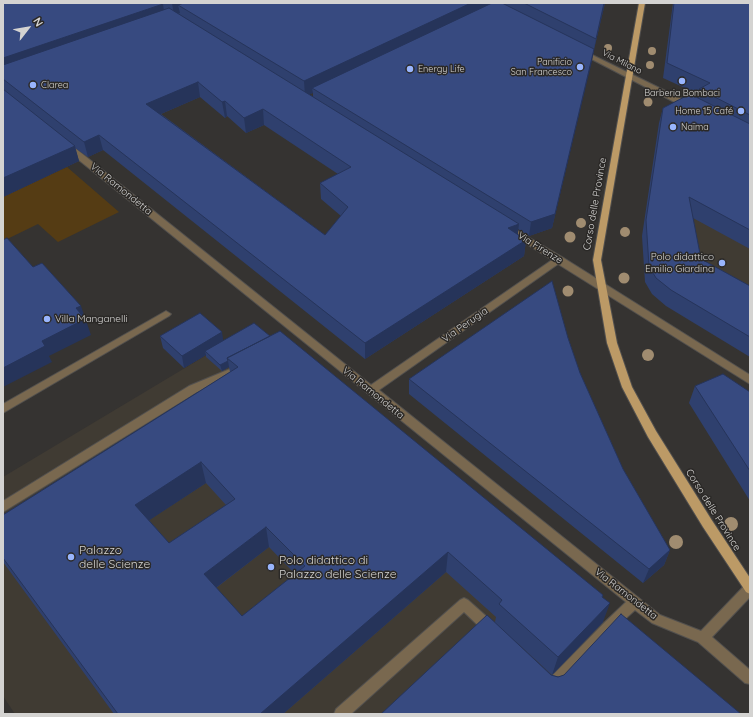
<!DOCTYPE html>
<meta charset="utf-8">
<style>
body{margin:0}
#map{position:relative;width:753px;height:717px;overflow:hidden;background:#353331;font-family:Quicksand,sans-serif}
canvas{display:block}
.frame{position:absolute;inset:0;border:4px solid #d4d3d1;pointer-events:none}
.north{position:absolute;left:8px;top:8px;width:40px;height:40px;-webkit-text-stroke:3px #2b2927;paint-order:stroke;rotate:59deg;font-size:11px;font-weight:700;line-height:16px;text-align:center;color:#d4d3d1}
.north::after{content:'';display:block;margin:auto;width:14px;height:18px;background:#d4d3d1;clip-path:polygon(50% 0,100% 100%,50% 72%,0 100%)}
</style>
<div id="map">
<canvas width="753" height="717"></canvas>
<div class="frame"></div>
<div class="north">N</div>
</div>
<script>
const ctx = document.querySelector('canvas').getContext('2d');
ctx.lineJoin = 'round';
function fill(path, color) { ctx.fillStyle = color; ctx.fill(path, 'evenodd'); }
const poly = rows => new Path2D(rows.map(r => 'M' + r).join(''));
function trace(path, color, width, dash) { ctx.strokeStyle = color; ctx.lineWidth = width; ctx.lineCap = dash ? 'butt' : 'round'; ctx.setLineDash(dash || []); ctx.stroke(path); }
function write(font, color, halo, rows, align = 'center') {
  ctx.font = font + ' Quicksand,sans-serif'; ctx.lineWidth = 3; ctx.setLineDash([]); ctx.textBaseline = 'middle'; ctx.strokeStyle = halo; ctx.fillStyle = color; for (const [text, x, y, turn = 0] of rows) {
    ctx.save(); ctx.translate(x, y); ctx.rotate((+turn || 0) * Math.PI / 180); ctx.textAlign = isNaN(turn) ? turn : align; if (halo) ctx.strokeText(text, 0, 0); ctx.fillText(text, 0, 0); ctx.restore();
  }
}
fill(poly([
 [696,206,750,209,750,317,702,289,690,245],
 [215,350,596,614,710,714,15,714,3,696,3,477]
]), '#403b33');
fill(poly([
 [67,167,119,212,58,242,38,224,3,241,3,197]
]), '#553c14');
const minor = poly([
 [580,49,692,104,693,106,689,108,686,108,578,52,577,51,580,49],
 [64,144,70,144,371,385,552,260,503,229,502,227,506,224,562,257,750,375,750,384,558,264,379,390,660,615,701,631,746,584,750,582,750,597,712,637,750,670,750,684,745,683,698,642,652,623,635,610,613,630,559,689,554,690,549,689,547,684,549,679,605,622,626,602,64,148,64,144],
 [166,311,171,314,169,316,3,413,3,404,166,311],
 [230,369,234,370,235,373,234,376,197,392,3,512,3,501,189,386,230,369],
 [464,598,468,600,496,625,497,629,496,633,491,635,486,633,464,612,351,714,334,714,336,709,460,600,464,598]
]);
const major = poly([
 [639,3,645,3,601,260,617,343,632,387,656,431,711,519,750,578,750,594,746,592,703,527,648,437,622,387,607,343,593,260,639,3]
]);
trace(minor, '#52504e', 2);
trace(major, '#52504e', 2);
fill(minor, '#79684f');
fill(major, '#bc9a66');
ctx.fillStyle = '#a08c70';
for (const [x, y, r] of [
 [608,48,4],
 [652,51,4],
 [650,65,4],
 [648,102,4.5],
 [581,223,5],
 [625,232,5],
 [570,237,5.5],
 [624,278,5.5],
 [568,291,5.5],
 [648,355,6],
 [731,524,7],
 [676,542,7]
]) { ctx.beginPath(); ctx.arc(x, y, r, 0, 2 * Math.PI); ctx.fill(); }
fill(poly([
 [3,3,488,3,488,5,492,3,605,3,552,228,529,236,518,229,518,235,526,240,524,256,365,359,103,150,88,157,75,148,79,161,3,197],
 [313,93,313,97,309,94],
 [200,97,225,118,227,116,246,133,264,125,338,174,320,183,321,199,341,216,325,235,161,114],
 [673,3,750,3,750,249,693,218,701,259,750,286,750,357,666,306,652,294,645,282,642,236,659,123,663,108,697,98,698,94,663,78],
 [160,336,223,340,270,336,603,595,603,622,552,675,511,637,551,675,741,714,381,714,495,622,496,617,446,572,283,714,114,714,3,562,3,515,230,372,229,367,222,371,206,357,206,355,184,368,163,348],
 [206,483,226,505,169,543,149,520],
 [269,547,295,574,242,616,216,588],
 [568,338,580,373,623,469,670,550,664,565,643,583,409,394,409,379],
 [695,386,750,392,750,501,689,403]
]), '#2f406e');
fill(poly([
 [172,3,209,3,178,5,180,13,174,15],
 [471,3,489,3,488,9,312,88,313,93,305,96,304,81],
 [604,3,605,3,593,53,596,39],
 [163,4,165,18,3,75,3,58],
 [594,49,592,61,552,228,529,236,531,222],
 [198,82,200,97,149,119,146,104],
 [225,101,227,116,225,118,222,102],
 [263,109,264,125,246,133,244,118],
 [99,135,103,150,88,157,84,142],
 [75,146,79,161,3,197,3,178],
 [519,224,517,240,508,228],
 [526,240,524,256,365,359,365,343],
 [81,306,91,335,49,356,52,362,3,387,3,368,42,341,76,308],
 [222,332,224,345,205,351,206,355,184,368,182,356],
 [228,361,229,367,222,371,220,365],
 [201,462,206,483,142,525,135,505],
 [266,527,269,547,209,593,204,574],
 [670,550,664,565,643,583,649,569],
 [448,552,446,572,283,714,260,714],
 [610,603,603,622,552,675,558,657]
]), '#26345a');
const building = poly([
 [3,3,162,3,163,4,3,58,3,3],
 [184,3,471,3,304,81,178,5,184,3],
 [492,3,502,3,594,49,555,214,531,222,312,88,492,3],
 [524,3,604,3,596,39,524,3],
 [674,3,750,3,750,115,699,89,710,83,667,63,674,3],
 [169,8,519,224,508,228,526,240,365,343,99,135,84,142,3,79,3,65,169,8],
 [198,82,222,102,225,101,244,118,263,109,351,167,320,183,348,207,325,235,146,104,198,82],
 [3,89,75,146,3,178,3,89],
 [690,94,750,124,750,230,689,197,701,259,750,286,750,337,671,290,656,278,649,266,646,220,663,108,690,94],
 [7,238,33,267,42,263,81,306,76,308,85,319,42,341,45,346,3,368,3,240,7,238],
 [552,281,568,338,580,373,623,469,670,550,649,569,409,379,552,281],
 [200,313,222,332,182,356,160,336,200,313],
 [254,323,270,336,227,358,228,361,220,365,205,351,254,323],
 [280,331,603,595,602,597,610,603,558,657,499,604,502,600,448,552,260,714,118,714,3,558,3,515,238,367,227,358,280,331],
 [201,462,235,499,169,543,135,505,201,462],
 [266,527,305,566,242,616,204,574,266,527],
 [723,374,750,392,750,471,695,386,723,374],
 [621,614,741,714,381,714,487,615,551,675,558,677,564,675,621,614]
]);
fill(building, '#374a80');
trace(building, '#26345a', 1);
for (const [x, y, r, color] of [
 [580,67,4,"#99b5fd"],
 [410,69,4,"#99b5fd"],
 [682,81,4,"#99b5fd"],
 [33,85,4,"#99b5fd"],
 [741,111,4,"#99b5fd"],
 [673,127,4,"#99b5fd"],
 [722,263,4,"#99b5fd"],
 [47,319,4,"#99b5fd"],
 [71,557,4,"#99b5fd"],
 [271,567,4,"#99b5fd"]
]) { const dot = new Path2D(); dot.arc(x, y, r, 0, 2 * Math.PI); ctx.fillStyle = color; ctx.fill(dot); trace(dot, '#2b2927', 1.5); }
write('9px', '#d4d3d1', '#2b2927', [
 ["Panificio",572,62,"right"],
 ["San Francesco",572,72,"right"],
 ["Energy Life",418,69],
 ["Clarea",41,85],
 ["Barberia Bombaci",682,93,"center"],
 ["Home 15 Café",733,111,"right"],
 ["Naïma",681,127]
], 'left');
write('9px', '#d4d3d1', '#2b2927', [
 ["Via Milano",622,62,27]
]);
write('10px', '#d4d3d1', '#2b2927', [
 ["Via Ramondetta",121,189,39],
 ["Corso delle Province",595,204,-80],
 ["Via Firenze",540,248,32],
 ["Via Perugia",465,325,-35],
 ["Via Ramondetta",373,393,39],
 ["Corso delle Province",713,510,58],
 ["Via Ramondetta",626,594,38]
]);
write('10px', '#d4d3d1', '#2b2927', [
 ["Polo didattico",714,257],
 ["Emilio Giardina",714,269],
 ["Villa Manganelli",55,319,"left"]
], 'right');
write('12px', '#d4d3d1', '#2b2927', [
 ["Palazzo",79,550],
 ["delle Scienze",79,564],
 ["Polo didattico di",279,560],
 ["Palazzo delle Scienze",279,574]
], 'left');
</script>
